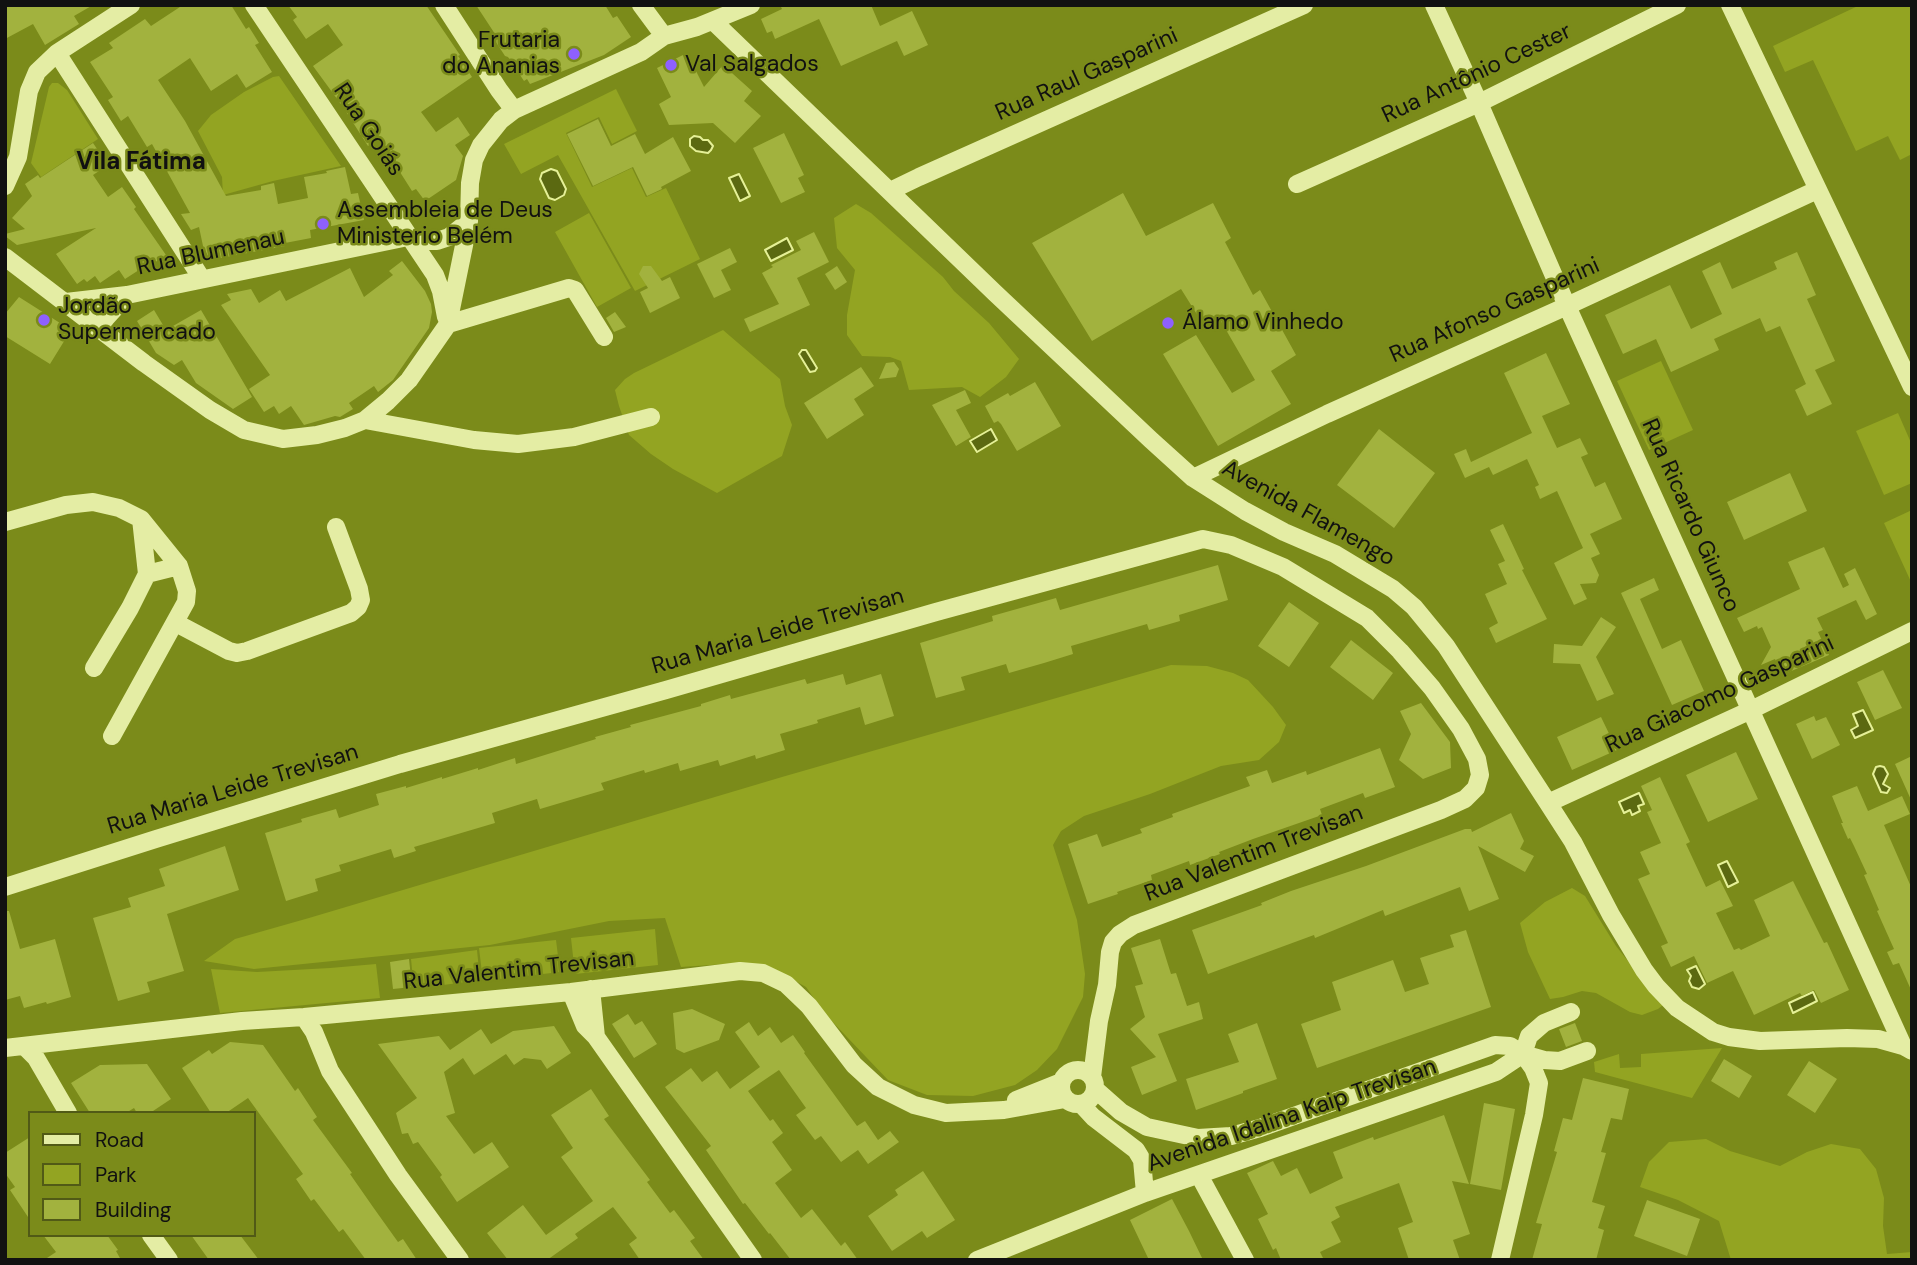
<!DOCTYPE html>
<meta charset="utf-8">
<style>
body{margin:0}
#map{position:relative;width:1917px;height:1265px;overflow:hidden;background:#7b8b1a;font-family:"DM Sans",sans-serif}
canvas{display:block}
.frame{position:absolute;inset:0;border:7px solid #111;pointer-events:none}
.legend{position:absolute;left:28px;top:1111px;width:228px;height:126px;box-sizing:border-box;background:#7b8b1a;border:2px solid #515a16;margin:0;padding:9px 12px;list-style:none;font-size:21px;color:#111}
.legend li{display:flex;align-items:center;gap:14px;height:35px}
.legend b{width:35px;border:2px solid #515a16}
</style>
<div id="map">
<canvas width="1917" height="1265"></canvas>
<div class="frame"></div>
<ul class="legend">
<li><b style="height:9px;background:#e4eda4"></b>Road</li>
<li><b style="height:19px;background:#93a422"></b>Park</li>
<li><b style="height:19px;background:#a2b23e"></b>Building</li>
</ul>
</div>
<script>
const ctx = document.querySelector('canvas').getContext('2d');
ctx.lineJoin = 'round';
function fill(path, color) { ctx.fillStyle = color; ctx.fill(path, 'evenodd'); }
const poly = rows => new Path2D(rows.map(r => 'M' + r).join(''));
function trace(path, color, width, dash) { ctx.strokeStyle = color; ctx.lineWidth = width; ctx.lineCap = dash ? 'butt' : 'round'; ctx.setLineDash(dash || []); ctx.stroke(path); }
function write(font, color, halo, rows, align = 'center') {
  ctx.font = font + ' "DM Sans",sans-serif'; ctx.lineWidth = 5; ctx.setLineDash([]); ctx.textBaseline = 'middle'; ctx.strokeStyle = halo; ctx.fillStyle = color; for (const [text, x, y, turn = 0] of rows) {
    ctx.save(); ctx.translate(x, y); ctx.rotate((+turn || 0) * Math.PI / 180); ctx.textAlign = isNaN(turn) ? turn : align; if (halo) ctx.strokeText(text, 0, 0); ctx.fillText(text, 0, 0); ctx.restore();
  }
}
fill(poly([
 [1860,5,1912,5,1912,154,1900,160,1888,136,1856,151,1813,60,1785,72,1773,46],
 [279,76,341,166,273,181,223,195,222,177,198,131,211,115,244,92,273,77],
 [52,83,58,83,67,90,98,139,41,177,31,163,49,87],
 [616,89,637,131,612,144,599,117,566,133,592,187,632,168,646,197,666,188,700,259,635,291,558,155,521,174,504,144],
 [856,204,871,213,943,277,954,291,989,323,1019,359,1006,377,980,397,962,387,909,390,901,361,890,357,862,356,847,335,847,315,855,270,837,248,834,218],
 [589,213,631,288,597,307,555,232],
 [723,330,780,379,785,406,792,425,782,456,717,493,673,469,651,454,629,435,619,406,615,390,625,379,634,373],
 [1661,361,1693,430,1649,450,1617,381],
 [1898,413,1912,445,1912,483,1884,495,1856,431],
 [1912,510,1912,584,1884,523],
 [1171,665,1207,666,1233,673,1248,680,1273,707,1286,725,1279,742,1259,760,1221,766,1150,794,1084,816,1061,831,1053,845,1077,920,1085,974,1083,997,1057,1049,1037,1070,1015,1085,973,1096,927,1095,888,1080,825,1014,806,987,774,969,726,964,681,967,665,918,609,921,490,945,254,969,204,961,235,939,309,918,782,777],
 [1572,888,1585,896,1616,946,1663,1005,1658,1009,1642,1015,1630,1012,1596,993,1582,991,1563,997,1550,999,1528,952,1520,923,1545,902],
 [655,929,658,965,575,974,571,938],
 [556,940,560,972,483,981,479,948],
 [477,950,480,980,414,989,411,959],
 [376,964,380,998,220,1013,211,969,257,972,330,968],
 [1722,1048,1692,1098,1595,1072,1594,1062,1619,1054,1620,1068,1641,1067,1641,1054],
 [1706,1139,1730,1151,1780,1166,1807,1152,1831,1144,1860,1149,1876,1169,1884,1198,1883,1226,1887,1254,1912,1252,1912,1260,1731,1260,1719,1221,1678,1200,1640,1187,1649,1162,1669,1142]
]), '#93a422');
const water = poly([
 [694,136,700,137,703,140,708,140,713,146,711,150,708,153,696,151,690,146,690,139,694,136],
 [551,169,557,171,566,189,564,195,555,200,549,198,540,179,542,173,551,169],
 [739,174,750,196,740,201,729,178,739,174],
 [787,238,793,250,771,261,765,250,787,238],
 [802,350,806,350,817,368,815,371,810,372,799,354,802,350],
 [991,429,997,440,977,452,970,441,991,429],
 [1863,710,1873,730,1855,738,1851,730,1858,726,1853,714,1863,710],
 [1880,766,1884,767,1888,774,1883,784,1890,788,1887,793,1881,792,1873,774,1876,767,1880,766],
 [1639,793,1644,804,1638,806,1640,811,1632,815,1630,810,1624,813,1619,802,1639,793],
 [1727,861,1738,882,1728,887,1718,865,1727,861],
 [1696,966,1705,984,1699,989,1692,987,1689,981,1691,976,1687,970,1696,966],
 [1813,992,1817,1001,1793,1013,1789,1003,1813,992]
]);
fill(water, '#5b6911');
trace(water, '#e5f097', 2);
fill(poly([
 [5,5,93,5,74,16,79,24,45,45,33,24,5,39],
 [183,5,231,5,246,29,249,27,259,43,255,45,272,72,246,88,237,74,211,91,190,58,158,80,185,121,226,196,261,190,261,186,274,183,278,204,308,198,304,177,327,173,326,171,345,167,351,194,358,193,364,220,310,230,311,238,285,243,285,246,210,260,203,246,199,227,191,230,181,214,190,213,152,144,147,147,128,116,121,121,108,100,113,97,90,62,113,48,109,43,145,19,151,26],
 [288,5,426,5,460,55,458,56,472,77,421,112,436,132,458,117,470,135,455,145,463,156,456,180,425,201,416,189,412,191,379,139,368,146,343,107,313,66,343,45,328,24,306,39,293,20,297,17],
 [476,5,605,5,613,18,617,16,631,37,604,55,530,84,527,79,524,81,508,57,505,56,492,36,495,34],
 [780,5,871,5,880,26,912,11,928,45,904,56,897,41,841,66,819,19,775,39,772,31,767,33,761,19,782,9],
 [687,53,704,87,723,65,752,91,744,101,761,116,735,143,713,123,669,125,659,104,671,97,657,68],
 [598,119,611,146,635,134,645,154,673,137,691,171,661,187,662,189,647,196,633,167,593,186,567,134],
 [784,133,804,175,798,178,805,192,781,203,753,148],
 [93,143,108,165,93,175,108,197,122,187,136,207,134,209,166,255,154,263,153,261,125,279,119,270,100,283,95,276,87,282,84,279,77,284,56,254,96,228,17,245,5,236,5,234,25,229,12,218,32,196,25,184,38,175,40,178],
 [1123,193,1146,236,1213,203,1231,238,1225,242,1253,295,1260,290,1296,355,1271,371,1291,404,1218,446,1163,354,1196,335,1232,393,1255,380,1218,316,1203,324,1181,289,1092,341,1032,243],
 [814,232,829,262,797,278,810,305,750,332,744,319,779,304,762,273,773,267,771,265,801,250,796,241],
 [730,248,737,262,721,270,731,290,714,298,697,264],
 [1797,252,1816,295,1807,299,1835,361,1815,370,1832,404,1807,416,1795,390,1806,384,1780,326,1766,332,1760,318,1714,339,1719,350,1671,372,1656,339,1623,354,1605,315,1670,285,1691,329,1722,314,1702,271,1720,262,1732,289,1777,269,1774,262],
 [402,261,425,291,431,304,432,312,429,328,393,380,378,392,374,386,349,403,353,409,340,417,335,416,304,425,291,406,279,414,274,406,264,412,249,389,270,375,221,305,231,300,227,294,251,289,259,303,280,290,286,301,350,268,364,297,393,275,389,271],
 [643,266,651,266,662,281,670,277,680,298,650,313,640,292,648,288,639,274],
 [837,266,847,282,835,290,825,274],
 [19,297,71,330,50,364,5,336,5,314],
 [154,310,166,330,201,310,252,397,233,409,196,383,182,360,174,365,156,353,137,321],
 [615,312,626,327,614,332,606,318],
 [1546,353,1570,404,1542,416,1557,448,1580,438,1588,454,1581,457,1595,487,1605,482,1622,519,1590,534,1600,554,1591,558,1599,575,1596,583,1580,584,1587,599,1574,605,1554,563,1583,548,1557,491,1540,499,1535,487,1539,485,1527,459,1493,475,1489,467,1465,478,1454,454,1466,449,1471,462,1532,433,1504,373],
 [894,362,899,369,896,377,879,379,886,363],
 [861,367,874,386,854,399,864,415,827,439,804,403],
 [1035,382,1061,426,1017,451,1001,424,998,421,994,423,985,406,1008,393,1010,396],
 [965,390,971,403,956,410,971,437,956,446,932,405],
 [1379,429,1435,473,1394,528,1337,485],
 [1790,473,1807,511,1744,540,1727,502],
 [1503,524,1524,569,1522,570,1547,619,1496,643,1489,628,1498,623,1485,594,1507,584,1498,564,1505,561,1490,530],
 [1824,547,1843,588,1849,585,1844,574,1855,568,1877,614,1866,620,1856,600,1817,618,1823,630,1818,632,1829,655,1782,675,1775,659,1761,665,1771,647,1762,627,1758,629,1757,626,1744,632,1737,618,1800,589,1788,562],
 [1218,565,1228,600,1179,615,1180,621,1149,630,1147,624,1071,646,1073,654,1044,663,1009,673,1006,664,961,677,965,690,936,698,920,643,993,621,992,616,1056,598,1060,610],
 [1654,578,1659,590,1640,599,1662,649,1681,640,1704,691,1672,705,1621,593],
 [1289,602,1319,623,1289,667,1258,646],
 [1601,617,1616,627,1596,657,1614,694,1597,701,1580,664,1553,663,1554,644,1582,646],
 [1351,640,1393,673,1373,700,1330,667],
 [1883,670,1902,708,1875,720,1857,682],
 [843,674,846,685,881,674,894,716,865,725,860,707,817,720,818,723,780,734,785,750,756,759,755,755,720,766,718,760,680,771,678,763,645,773,644,770,601,783,604,790,540,809,537,799,492,813,495,823,414,847,416,851,394,858,391,849,339,865,341,871,315,879,318,891,286,901,265,833,302,822,301,819,336,809,339,818,379,805,376,794,406,786,406,788,442,777,442,779,478,768,478,770,515,758,516,764,596,739,595,737,631,727,630,725,701,706,701,704,730,695,731,699,805,679,807,684],
 [1421,703,1450,742,1451,768,1423,779,1399,760,1411,734,1400,711],
 [1814,716,1816,721,1826,717,1840,745,1812,759,1796,724],
 [1601,717,1617,750,1572,770,1557,737],
 [1380,748,1395,787,1365,798,1363,793,1320,809,1322,815,1253,839,1219,852,1220,854,1190,865,1189,861,1151,875,1152,880,1117,892,1118,894,1088,904,1068,844,1097,834,1102,847,1142,833,1140,829,1173,817,1172,814,1250,786,1246,777,1267,770,1272,783,1306,771,1307,775],
 [1736,752,1758,799,1708,822,1686,775],
 [1912,756,1912,802,1895,764],
 [1660,777,1690,842,1686,844,1706,887,1720,880,1733,906,1716,913,1734,950,1739,948,1741,950,1770,936,1754,900,1793,881,1824,943,1827,942,1849,990,1821,1003,1814,990,1802,996,1800,993,1754,1015,1733,971,1707,983,1694,956,1671,967,1661,946,1668,943,1638,879,1650,874,1640,852,1661,843,1647,812,1652,810,1641,786],
 [1857,786,1868,811,1902,796,1910,814,1884,825,1912,889,1912,992,1899,963,1893,965,1887,952,1894,949,1877,911,1879,910,1864,875,1867,874,1854,846,1850,838,1848,839,1841,823,1843,823,1832,796],
 [1511,813,1524,841,1520,849,1534,856,1525,872,1478,846,1499,899,1469,911,1460,887,1385,916,1383,910,1315,938,1314,935,1208,974,1192,930,1262,905,1261,903,1291,891,1366,866,1465,829,1471,829,1472,832],
 [225,846,239,890,167,914,184,971,147,982,150,992,118,1001,93,918,131,907,128,898,165,886,159,869],
 [5,911,9,911,20,949,55,939,71,997,47,1004,46,1002,24,1008,20,996,5,1000],
 [1466,930,1491,1007,1317,1068,1301,1024,1341,1010,1332,982,1393,960,1405,992,1429,984,1420,958,1454,947,1450,935],
 [1160,939,1171,974,1176,973,1187,1006,1199,1002,1203,1019,1158,1034,1177,1081,1142,1095,1131,1067,1156,1057,1130,1029,1145,1017,1135,986,1143,984,1131,948],
 [409,959,412,987,393,989,390,962],
 [692,1009,725,1024,719,1040,684,1053,676,1049,673,1013],
 [628,1014,635,1025,642,1021,657,1044,634,1058,612,1024],
 [749,1022,758,1036,770,1027,781,1043,793,1035,805,1052,804,1053,857,1126,865,1121,878,1140,890,1131,899,1142,868,1164,858,1150,841,1162,821,1136,815,1140,796,1115,806,1108,779,1070,748,1091,770,1121,773,1119,783,1133,772,1142,792,1170,775,1183,801,1218,812,1209,841,1246,845,1242,858,1260,791,1260,770,1233,769,1234,745,1203,743,1204,706,1150,711,1146,665,1087,691,1068,702,1082,717,1071,730,1089,760,1067,735,1032],
 [1257,1023,1277,1079,1243,1091,1243,1093,1196,1110,1186,1079,1239,1062,1228,1034],
 [1575,1023,1582,1041,1566,1047,1559,1029],
 [554,1026,571,1053,547,1069,541,1060,524,1058,514,1065,506,1054,474,1075,463,1058,444,1072,455,1113,446,1116,474,1154,492,1142,509,1167,457,1202,440,1177,442,1175,418,1142,413,1144,408,1133,402,1134,396,1113,417,1098,378,1044,439,1036,450,1050,481,1029,491,1044,513,1031],
 [230,1042,263,1045,295,1091,298,1088,317,1117,313,1120,352,1173,350,1174,373,1207,398,1242,403,1239,417,1260,366,1260,343,1229,339,1232,314,1199,311,1201,296,1179,303,1174,248,1098,226,1113,211,1113,182,1068,209,1050,212,1054],
 [1724,1059,1752,1076,1739,1098,1711,1081],
 [1809,1061,1837,1079,1815,1113,1787,1095],
 [147,1064,171,1099,150,1113,137,1113,134,1108,126,1113,90,1113,71,1083,100,1065],
 [1583,1078,1629,1089,1622,1120,1611,1118,1601,1152,1606,1153,1592,1202,1605,1206,1598,1228,1604,1230,1596,1260,1532,1260,1542,1224,1536,1223,1557,1152,1554,1151,1563,1118,1572,1120],
 [591,1089,609,1116,604,1119,650,1180,647,1182,670,1213,674,1210,695,1238,690,1241,704,1260,640,1260,629,1244,637,1238,613,1207,575,1234,578,1238,547,1260,508,1260,487,1233,523,1205,546,1235,593,1201,561,1157,573,1148,551,1115],
 [1484,1103,1515,1109,1501,1190,1470,1184],
 [1444,1115,1469,1184,1452,1181,1470,1234,1453,1240,1460,1260,1409,1260,1398,1228,1413,1222,1399,1183,1335,1207,1340,1217,1331,1222,1341,1242,1320,1252,1324,1260,1281,1260,1276,1248,1273,1250,1258,1219,1268,1214,1247,1173,1273,1161,1281,1176,1297,1168,1310,1194,1343,1178,1333,1152,1373,1137,1374,1140],
 [30,1137,30,1220,10,1190,15,1187,5,1173,5,1153],
 [923,1171,955,1220,927,1238,922,1231,892,1251,868,1216,898,1195,895,1190],
 [1172,1199,1189,1231,1203,1260,1149,1260,1130,1220],
 [1647,1200,1700,1219,1687,1256,1634,1236],
 [43,1235,107,1235,118,1250,116,1251,121,1260,44,1260,56,1252],
 [191,1235,240,1235,259,1260,209,1260]
]), '#a2b23e');
trace(poly([
 [254,5,435,275,441,291,446,317],
 [444,5,499,90,514,110],
 [641,5,664,36],
 [1434,5,1479,103,1567,306,1903,1046],
 [1730,5,1912,387],
 [713,21,995,293,1151,440,1193,478,1245,511,1284,532,1335,554,1393,589,1414,607,1446,646,1548,803,1573,842,1611,915,1644,970,1656,986,1677,1008,1713,1032,1729,1037,1760,1041,1847,1038,1878,1039,1903,1046,1912,1051],
 [57,53,202,279],
 [1297,184,1479,103,1677,5],
 [5,186,18,157,29,91,37,72,57,53,131,5],
 [890,191,919,177,1304,5],
 [5,257,144,363,210,410,244,430,283,439,317,435,345,428,365,420,388,401,409,380,448,324,469,221,470,183,474,160,481,145,501,120,514,110,641,52,664,36,697,27,751,5],
 [66,302,127,295,408,237,422,241,437,241,449,237,469,221],
 [448,324,569,288,575,290,604,337],
 [99,329,106,318,127,295],
 [365,420,474,440,518,444,574,437,651,417],
 [1193,478,1327,414,1567,306,1817,190],
 [141,519,147,574],
 [5,522,66,505,93,502,119,508,141,519,179,566,187,591,186,602,112,736],
 [176,623,229,651,237,653,247,651,351,613,358,607,361,600,359,589,336,527],
 [94,668,130,608,147,574,179,566],
 [1548,803,1751,710,1912,631],
 [5,887,156,839,400,764,666,690,936,612,1203,539,1231,545,1283,567,1367,618,1400,651,1432,688,1461,729,1477,759,1480,775,1476,788,1465,799,1441,810,1134,925,1120,934,1113,942,1110,952,1107,985,1099,1021,1092,1077],
 [591,989,596,1037],
 [571,992,585,1026,596,1037,753,1260],
 [304,1017,314,1032,330,1071,398,1175,460,1260],
 [24,1046,36,1058,68,1113],
 [5,1048,242,1021,304,1017,571,992,740,971,763,973,786,984,809,1006,854,1065,878,1087,914,1105,946,1113,985,1111,1004,1110,1065,1099],
 '1061 1087a17 17 0 1 1 34 0a17 17 0 1 1-34 0Z',
 [1095,1089,1121,1112,1147,1127,1198,1138,1231,1136,1260,1128,1495,1045,1510,1046,1523,1054,1529,1036,1544,1023,1571,1012],
 [1016,1100,1061,1082],
 [1081,1104,1093,1117,1136,1150,1142,1160,1145,1193],
 [1199,1175,1245,1260],
 [151,1235,169,1260],
 [977,1260,1145,1193,1496,1072,1523,1054,1544,1060,1560,1061,1587,1051],
 [1500,1260,1534,1115,1539,1083,1533,1068,1523,1054]
]), '#e4eda4', 18);
for (const [x, y, r, color] of [
 [574,54,7,"#8e60ff"],
 [671,65,7,"#8e60ff"],
 [323,224,7,"#8e60ff"],
 [44,320,7,"#8e60ff"],
 [1168,323,7,"#8e60ff"]
]) { const dot = new Path2D(); dot.arc(x, y, r, 0, 2 * Math.PI); ctx.fillStyle = color; ctx.fill(dot); trace(dot, '#7b8b1a', 2.5); }
write('23px', '#111', '#7b8b1a', [
 ["Frutaria",560,41,"right"],
 ["do Ananias",560,67,"right"],
 ["Val Salgados",685,65],
 ["Assembleia de Deus",337,211],
 ["Ministerio Belém",337,237],
 ["Jordão",58,307],
 ["Supermercado",58,333],
 ["Álamo Vinhedo",1182,323]
], 'left');
write('23px', '#111', '#7b8b1a', [
 ["Rua Antônio Cester",1477,74,-25],
 ["Rua Raul Gasparini",1087,75,-24],
 ["Rua Goiás",368,130,56],
 ["Rua Blumenau",211,253,-12],
 ["Rua Afonso Gasparini",1495,311,-24],
 ["Avenida Flamengo",1308,514,29],
 ["Rua Ricardo Giunco",1690,516,66],
 ["Rua Maria Leide Trevisan",778,632,-16],
 ["Rua Giacomo Gasparini",1720,695,-25],
 ["Rua Maria Leide Trevisan",233,790,-17],
 ["Rua Valentim Trevisan",1254,854,-21],
 ["Rua Valentim Trevisan",519,971,-6],
 ["Avenida Idalina Kaip Trevisan",1292,1116,-19]
]);
write('bold 24px', '#111', '#7b8b1a', [
 ["Vila Fátima",141,163]
]);
</script>
